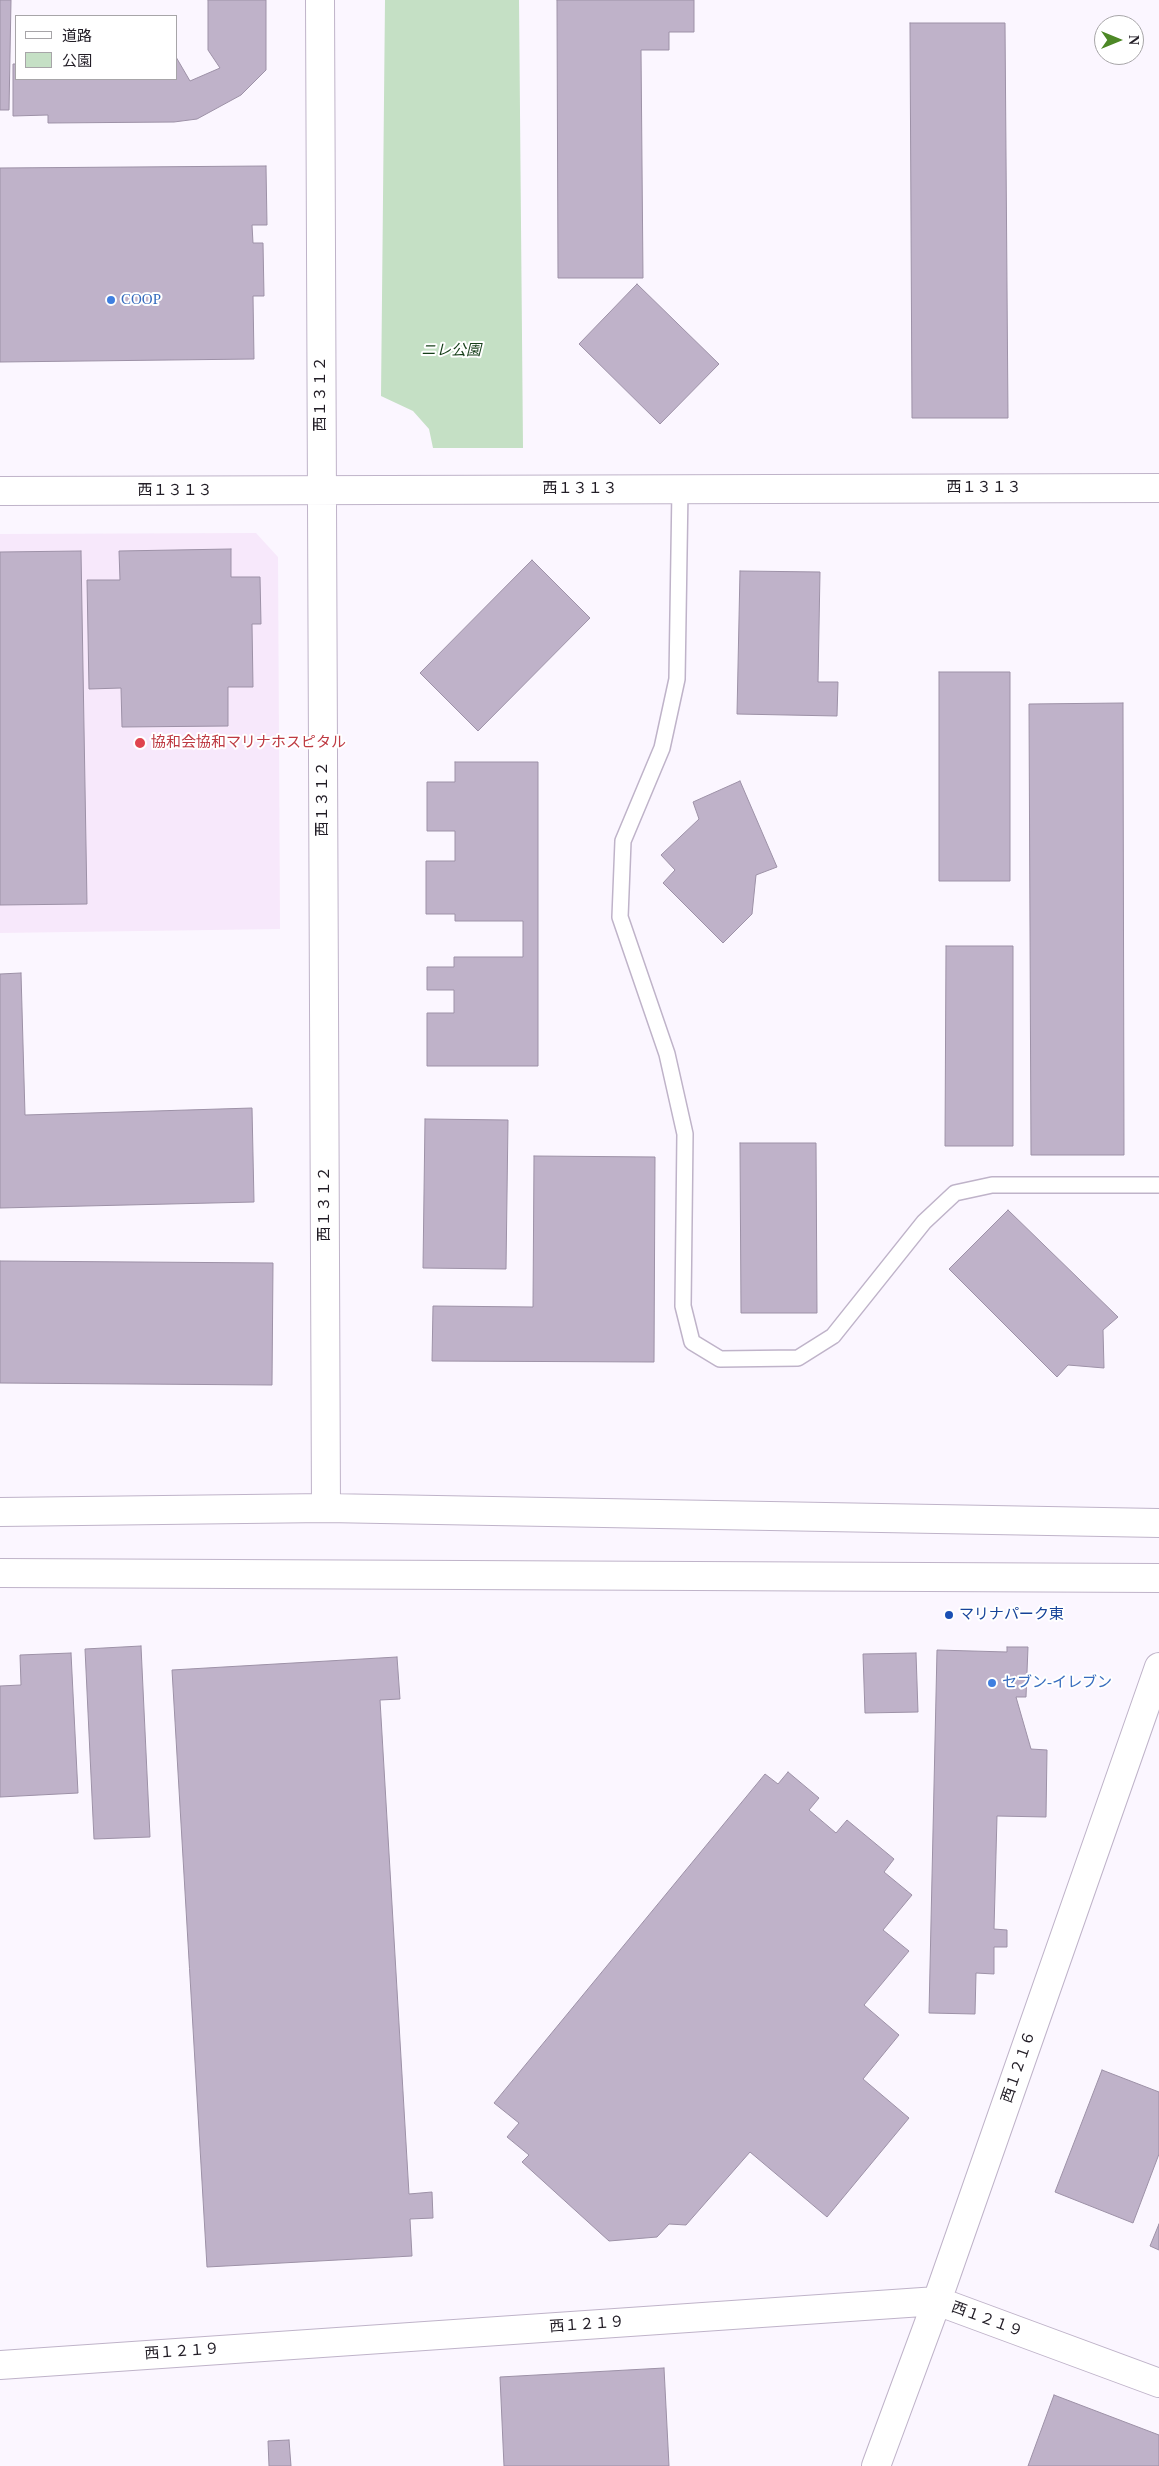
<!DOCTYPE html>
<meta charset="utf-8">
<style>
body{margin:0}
#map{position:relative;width:1159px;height:2466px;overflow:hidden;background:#fbf6ff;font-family:"Times New Roman","Noto Sans JP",serif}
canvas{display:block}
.legend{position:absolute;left:15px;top:15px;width:162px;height:65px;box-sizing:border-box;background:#fff;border:1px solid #a7a5a8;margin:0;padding:6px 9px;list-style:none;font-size:15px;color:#221d26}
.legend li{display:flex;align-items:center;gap:10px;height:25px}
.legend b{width:25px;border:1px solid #a7a5a8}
.north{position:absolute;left:1094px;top:15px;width:50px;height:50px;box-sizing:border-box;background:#fff;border:1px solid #a7a5a8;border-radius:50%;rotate:90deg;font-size:14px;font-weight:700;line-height:20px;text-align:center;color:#221d26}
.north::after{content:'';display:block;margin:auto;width:18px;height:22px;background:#4d8826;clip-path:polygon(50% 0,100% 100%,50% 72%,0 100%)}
</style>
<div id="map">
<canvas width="1159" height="2466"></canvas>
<ul class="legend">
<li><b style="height:6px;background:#fff"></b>道路</li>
<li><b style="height:14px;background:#c5e0c5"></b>公園</li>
</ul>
<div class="north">N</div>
</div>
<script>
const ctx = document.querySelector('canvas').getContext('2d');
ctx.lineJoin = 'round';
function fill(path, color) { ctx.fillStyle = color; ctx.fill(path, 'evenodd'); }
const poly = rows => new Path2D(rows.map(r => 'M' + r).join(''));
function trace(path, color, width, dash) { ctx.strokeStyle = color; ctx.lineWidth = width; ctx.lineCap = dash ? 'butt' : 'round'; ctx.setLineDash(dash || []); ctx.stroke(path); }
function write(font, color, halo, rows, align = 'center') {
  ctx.font = font + ' "Times New Roman","Noto Sans JP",serif'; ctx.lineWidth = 4; ctx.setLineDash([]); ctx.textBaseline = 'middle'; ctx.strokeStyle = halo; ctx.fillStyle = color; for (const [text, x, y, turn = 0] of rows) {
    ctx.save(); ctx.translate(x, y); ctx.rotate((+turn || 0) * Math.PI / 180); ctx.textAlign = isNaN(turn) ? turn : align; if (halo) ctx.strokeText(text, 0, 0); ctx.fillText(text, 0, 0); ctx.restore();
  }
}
fill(poly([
 [256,533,278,557,280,929,0,933,0,534]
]), '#f7e8fb');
fill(poly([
 [385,0,519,0,523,448,433,448,429,429,413,411,381,396]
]), '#c5e0c5');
const building = poly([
 [0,0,11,0,9,110,0,110,0,0],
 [208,0,266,0,266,70,241,95,197,119,174,122,48,123,48,115,13,116,13,64,16,64,16,79,176,79,176,57,190,81,220,68,208,50,208,0],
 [557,0,694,0,694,32,669,32,669,50,641,50,643,278,558,278,557,0],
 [910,23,1005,23,1008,418,912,418,910,23],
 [266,166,267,225,252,225,253,243,263,243,264,296,253,296,254,359,0,362,0,168,266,166],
 [637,284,719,364,660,424,579,344,637,284],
 [231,549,231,577,260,577,261,624,252,624,253,687,228,687,228,726,122,727,121,688,89,689,87,580,120,580,119,551,231,549],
 [81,551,87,904,0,905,0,552,81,551],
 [532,560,590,618,478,731,420,673,532,560],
 [740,571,820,572,818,682,838,682,837,716,737,714,740,571],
 [939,672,1010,672,1010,881,939,881,939,672],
 [1123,703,1124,1155,1031,1155,1029,704,1123,703],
 [455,762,538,762,538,1066,427,1066,427,1013,454,1013,454,990,427,990,427,967,454,967,454,957,523,957,523,921,455,921,455,914,426,914,426,861,455,861,455,831,427,831,427,782,455,782,455,762],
 [740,781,777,867,756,875,752,914,723,943,663,883,675,870,661,855,699,819,693,802,740,781],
 [946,946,1013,946,1013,1146,945,1146,946,946],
 [21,973,25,1115,252,1108,254,1202,0,1208,0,974,21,973],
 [425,1119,508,1120,506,1269,423,1268,425,1119],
 [740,1143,816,1143,817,1313,741,1313,740,1143],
 [534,1156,655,1157,654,1362,432,1361,433,1306,533,1307,534,1156],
 [1008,1210,1118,1317,1103,1330,1104,1368,1068,1365,1057,1377,949,1269,1008,1210],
 [0,1261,273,1263,272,1385,0,1383,0,1261],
 [141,1646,150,1837,94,1839,85,1649,141,1646],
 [1007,1647,1028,1647,1026,1697,1016,1697,1031,1749,1047,1750,1046,1817,997,1816,994,1929,1007,1930,1007,1947,994,1947,994,1974,976,1973,975,2014,929,2013,937,1650,1007,1652,1007,1647],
 [71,1653,78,1793,0,1797,0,1686,21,1685,20,1655,71,1653],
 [916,1653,918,1712,865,1713,863,1654,916,1653],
 [397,1657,400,1699,380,1700,409,2194,432,2192,433,2218,410,2219,412,2256,207,2267,172,1670,397,1657],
 [788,1772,819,1798,809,1810,836,1833,847,1820,894,1859,884,1872,912,1895,883,1930,909,1951,864,2005,899,2035,863,2079,909,2118,827,2217,750,2152,686,2225,669,2224,657,2237,609,2241,522,2162,529,2155,507,2137,519,2123,494,2103,765,1774,778,1784,788,1772],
 [1102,2070,1159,2092,1159,2154,1133,2223,1055,2192,1102,2070],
 [1159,2224,1159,2250,1150,2246,1159,2224],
 [664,2368,669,2466,504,2466,500,2377,664,2368],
 [1054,2395,1159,2435,1159,2466,1028,2466,1054,2395],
 [289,2440,291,2466,269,2466,268,2441,289,2440]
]);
fill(building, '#bfb2c9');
trace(building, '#9d91a7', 1);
const lane = poly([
 [680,489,677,679,662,748,623,841,620,917,667,1054,685,1134,683,1306,692,1342,720,1359,798,1358,833,1336,924,1222,955,1193,992,1185,1159,1185]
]);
const secondary = poly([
 [320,0,326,1508],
 [0,491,1159,488],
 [0,1512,326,1508,1159,1523],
 [0,1573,1159,1578],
 [0,2365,937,2301,1159,2383],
 [876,2466,937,2301,1159,1667]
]);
trace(lane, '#bfb3c9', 18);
trace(secondary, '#bfb3c9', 30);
trace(lane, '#fff', 15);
trace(secondary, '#fff', 28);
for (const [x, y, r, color] of [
 [111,300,5,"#3f7fe0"],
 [140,743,6,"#e0444e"],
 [949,1615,5,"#1a4fb4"],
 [992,1683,5,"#3f7fe0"]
]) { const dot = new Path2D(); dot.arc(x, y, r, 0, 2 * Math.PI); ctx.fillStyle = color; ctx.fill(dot); trace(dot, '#fff', 2); }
write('15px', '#366cbe', '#fff', [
 ["COOP",121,300],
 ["セブン-イレブン",1002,1683]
], 'left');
write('italic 15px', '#153e18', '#fff', [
 ["ニレ公園",451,351]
]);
write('15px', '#221d26', '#fff', [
 ["西１３１２",321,394,-90],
 ["西１３１３",984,488],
 ["西１３１３",580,489],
 ["西１３１３",175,491],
 ["西１３１２",323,799,-90],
 ["西１３１２",325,1204,-90],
 ["西１２１６",1019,2067,-71],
 ["西１２１９",987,2320,20],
 ["西１２１９",587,2325,-4],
 ["西１２１９",182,2352,-4]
]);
write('15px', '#be3a42', '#fff', [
 ["協和会協和マリナホスピタル",151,743]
], 'left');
write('15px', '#164399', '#fff', [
 ["マリナパーク東",959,1615]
], 'left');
</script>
